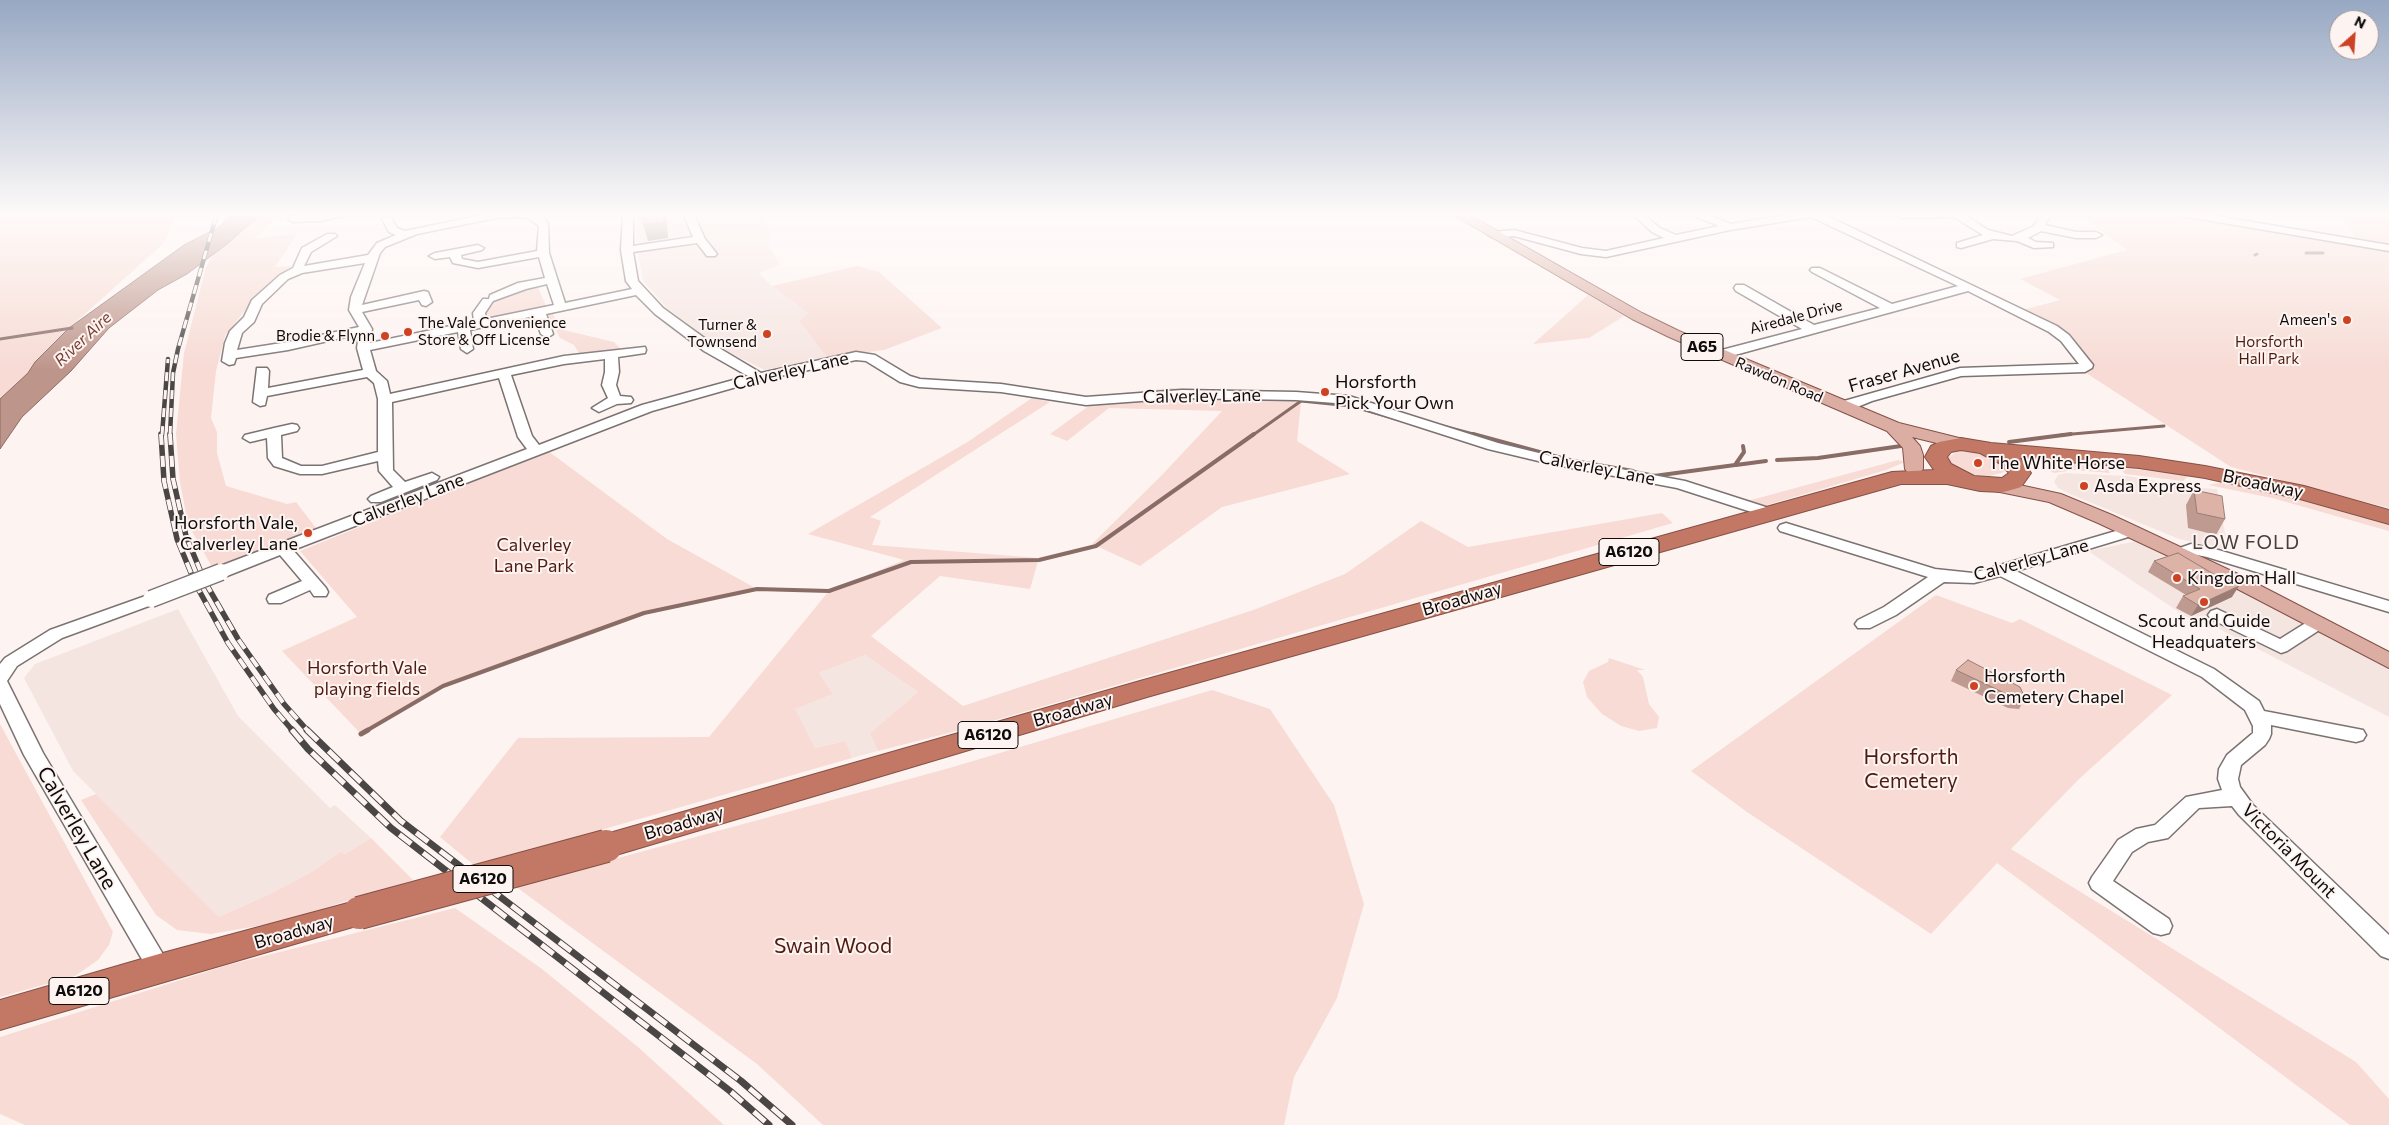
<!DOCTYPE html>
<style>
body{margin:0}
#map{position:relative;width:2389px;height:1125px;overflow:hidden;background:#fdf4f2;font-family:Commissioner,sans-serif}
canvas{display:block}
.north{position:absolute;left:2329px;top:10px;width:50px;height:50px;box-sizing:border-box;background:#fdf4f2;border:1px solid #9d9796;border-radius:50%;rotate:26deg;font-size:14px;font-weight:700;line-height:20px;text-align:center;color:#0e0b0b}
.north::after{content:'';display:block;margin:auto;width:18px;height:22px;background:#cc4223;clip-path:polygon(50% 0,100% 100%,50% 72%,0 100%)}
</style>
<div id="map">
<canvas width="2389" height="1125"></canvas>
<div class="north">N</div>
</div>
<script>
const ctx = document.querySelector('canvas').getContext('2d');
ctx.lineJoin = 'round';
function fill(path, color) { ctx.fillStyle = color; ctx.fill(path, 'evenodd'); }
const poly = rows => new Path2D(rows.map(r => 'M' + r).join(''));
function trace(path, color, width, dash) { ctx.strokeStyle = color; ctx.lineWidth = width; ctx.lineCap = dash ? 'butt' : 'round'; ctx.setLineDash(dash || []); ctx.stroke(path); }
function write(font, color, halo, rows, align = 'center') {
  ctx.font = font + ' Commissioner,sans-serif'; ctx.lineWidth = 4; ctx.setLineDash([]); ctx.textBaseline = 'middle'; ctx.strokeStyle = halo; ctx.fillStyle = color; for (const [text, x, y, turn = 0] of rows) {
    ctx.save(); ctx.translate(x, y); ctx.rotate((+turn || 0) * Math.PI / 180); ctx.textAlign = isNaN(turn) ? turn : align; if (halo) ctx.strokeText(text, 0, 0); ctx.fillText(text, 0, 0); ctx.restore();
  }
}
fill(poly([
 [636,213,762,213,770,230,768,244,780,265,759,273,772,286,808,313,799,321,827,357,765,370,720,348,667,308,643,281,638,252],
 [2066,473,2127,476,2198,488,2217,489,2228,550,2179,539,2070,494,2058,488,2054,482,2058,475],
 [2137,541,2223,581,2389,669,2389,717,2200,619,2191,620,2088,551],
 [178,609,238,716,330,808,335,805,371,838,345,854,340,852,313,871,276,891,219,917,73,771,24,678,35,664],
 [865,655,918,692,870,733,878,751,852,758,846,741,815,748,794,709,833,694,819,673]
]), '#f5e5e1');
fill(poly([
 [0,213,177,213,164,243,67,330,35,362,28,373,0,399],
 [262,213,282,213,254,239,298,233,275,267,291,266,249,305,225,336,216,371,211,418,217,432,217,453,226,486,287,504,296,502,316,528,213,569,188,524,180,482,176,434,184,353,206,267,214,253,227,244],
 [2077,213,2132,213,2199,218,2389,251,2389,508,2231,467,2083,371,2093,368,2082,349,2071,338,2023,310,2060,300,2020,279,2127,250],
 [2338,213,2389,217,2389,246,2355,239,2351,230],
 [857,266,879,272,942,328,884,350,827,357,799,321,808,313,772,286],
 [537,285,547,308,484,322,482,313,491,303,507,293],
 [1588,295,1624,316,1589,338,1533,344],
 [553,314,559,326,564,330,614,342,621,349,580,355,574,345,560,338,548,315],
 [1169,388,1302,392,1297,441,1350,474,1222,507,1140,566,1092,544,1161,476,1222,411,1109,408,1067,441,1050,434,1104,395],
 [1032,398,1050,402,870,517,881,521,872,545,1039,558,1030,589,940,576,871,636,963,706,1256,609,1345,574,1421,521,1468,547,1662,513,1673,523,972,727,878,751,870,733,918,692,865,655,819,673,833,694,795,709,815,748,846,741,852,758,475,866,440,837,518,738,709,737,829,591,904,560,808,534,966,443],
 [1961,450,1989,454,2006,468,2004,472,1990,476,1971,475,1958,470,1950,463,1948,457],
 [548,451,667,539,757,589,644,613,443,686,361,734,282,651,357,617,300,551],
 [1898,460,1905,462,1886,470,1757,508,1744,502],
 [2068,464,2104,464,2110,473,2075,470,2054,473,2043,467],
 [2120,468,2163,472,2188,476,2183,481,2125,474],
 [2225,482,2280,494,2375,521,2389,525,2389,531,2272,498,2208,485],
 [1936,595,2012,623,2020,619,2172,695,2079,779,2011,849,2356,1062,2389,1099,2389,1125,2350,1125,1997,863,1931,934,1747,812,1691,771],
 [1609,658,1645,670,1637,670,1643,677,1649,704,1659,717,1657,728,1639,731,1621,726,1602,714,1587,697,1583,682,1589,671,1608,662],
 [1212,690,1270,709,1334,805,1364,904,1337,998,1294,1077,1284,1125,823,1125,757,1064,515,886,946,769],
 [0,724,113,932,109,945,98,960,75,976,0,997],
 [96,794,219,917,276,891,313,871,340,852,345,854,371,838,413,880,280,922,211,934,177,930,156,915,81,800],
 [455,908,542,969,638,1047,724,1125,25,1125,0,1114,0,1037,228,965]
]), '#f7dbd4');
const water = poly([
 [233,213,262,213,227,244,187,274,158,290,109,328,71,371,22,417,0,449,0,399,28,373,35,362,69,328,184,245,219,227,233,213]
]);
fill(water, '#be958b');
trace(water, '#896c65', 1);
trace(poly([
 [2306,253,2323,253],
 [2255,255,2257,254],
 [0,339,72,328],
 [1443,426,1477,435],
 [1253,435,1301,401,1351,406,1403,421],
 [2061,435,2164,426]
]), '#896c65', 3);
trace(poly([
 [1473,434,1569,460],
 [2009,442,2071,434],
 [1777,460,1818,458,1901,446],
 [1586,463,1633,471],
 [1736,465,1766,461],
 [1654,476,1735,465,1744,452,1743,446],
 [366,731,443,686,644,613,757,589,829,591,911,562,1039,560,1096,546,1254,434]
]), '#896c65', 4);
trace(poly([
 [361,734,368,730]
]), '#896c65', 5);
const minor = poly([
 [331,213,348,213,347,215,321,221,293,222,288,219,293,216,331,213],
 [492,213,533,213,541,216,548,223,549,253,565,303,632,289,626,281,621,250,623,213,633,213,633,246,693,237,683,213,693,213,705,239,717,254,715,256,707,256,697,243,633,252,638,281,663,308,714,345,761,373,856,352,875,355,910,376,920,379,1001,384,1086,397,1182,390,1296,392,1349,396,1498,443,1551,456,1685,481,1775,510,1778,513,1770,518,1677,488,1551,464,1488,449,1348,404,1296,400,1182,398,1086,405,1001,392,919,387,900,382,866,361,856,360,761,380,652,411,293,550,326,588,328,592,326,596,314,596,310,590,281,603,269,603,267,599,269,595,302,581,280,555,227,576,215,576,213,572,215,568,527,449,518,437,499,378,392,402,393,470,405,482,432,473,439,477,437,480,381,502,371,502,368,499,371,496,393,487,379,471,378,461,322,474,300,474,274,466,268,458,267,438,250,442,243,438,245,435,274,428,292,424,297,425,299,428,297,431,281,435,282,458,301,466,322,466,378,452,378,399,374,383,367,377,267,396,265,405,260,406,253,402,257,368,267,368,269,371,268,388,363,370,357,348,359,334,288,350,236,358,234,364,229,365,222,361,225,343,230,331,244,317,252,300,280,275,293,268,302,248,327,234,335,234,337,236,311,252,304,266,368,255,377,243,396,235,389,232,382,219,383,217,391,217,397,228,405,231,492,213],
 [526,217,539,226,537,251,478,262,462,259,461,255,482,250,484,248,478,245,435,253,429,256,435,259,450,257,453,263,478,268,539,257,545,278,518,283,490,295,489,299,483,299,473,313,474,321,370,343,372,329,362,312,419,300,422,305,426,306,432,302,428,292,424,291,362,305,380,253,385,247,417,234,496,218,526,217],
 [365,263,351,297,349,310,359,327,288,342,237,350,242,333,254,322,262,304,288,279,302,273,365,263],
 [547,284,554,305,486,319,485,313,493,301,526,289,547,284],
 [636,295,655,314,704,351,748,376,642,405,539,445,532,436,511,375,564,364,605,359,605,372,602,385,608,398,592,408,599,412,617,404,631,403,633,400,631,397,620,396,616,385,619,372,618,357,645,353,646,350,645,347,564,356,390,394,387,381,376,371,370,350,458,332,461,349,467,353,473,349,470,330,534,316,541,334,547,338,553,334,546,314,636,295],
 [1631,213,1642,213,1660,228,1676,235,1719,226,1692,215,1691,213,1704,213,1731,224,1799,213,1821,213,2057,326,2069,335,2093,365,2092,368,2085,372,1961,376,1872,401,1845,412,1838,408,1844,401,1960,368,2079,364,2061,341,2049,332,1968,291,1724,358,1714,358,1713,355,1714,352,1802,329,1736,291,1734,288,1736,285,1744,285,1814,325,1880,308,1812,272,1810,270,1812,268,1820,268,1892,304,1958,286,1811,217,1730,230,1606,257,1581,254,1514,236,1494,238,1488,235,1494,232,1514,230,1582,248,1606,251,1664,238,1652,232,1631,213],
 [1898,213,1971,213,1968,217,1988,230,2012,236,2034,226,2039,217,2037,213,2047,213,2049,217,2045,225,2076,232,2096,232,2102,235,2096,238,2076,238,2041,231,2028,238,2036,242,2053,243,2053,247,2034,248,2017,241,1993,239,1961,248,1957,247,1957,243,1983,235,1954,217,1902,218,1897,215,1898,213],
 [2177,213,2199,213,2389,245,2389,251,2182,216,2177,213],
 [1786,523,1935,569,1973,573,2126,528,2138,528,2140,531,2138,534,2016,571,2214,669,2259,701,2264,711,2363,730,2366,735,2363,740,2356,742,2271,725,2271,734,2269,739,2265,745,2241,765,2238,779,2240,787,2253,805,2389,935,2389,959,2381,956,2239,815,2232,806,2199,808,2168,838,2148,842,2132,852,2113,881,2169,919,2172,926,2169,933,2161,935,2153,933,2092,889,2089,883,2092,877,2118,840,2136,829,2155,825,2186,797,2222,790,2218,779,2219,769,2227,755,2253,733,2253,726,2245,710,2202,677,2000,576,1974,583,1944,582,1896,615,1870,628,1858,628,1855,624,1858,620,1884,607,1928,577,1780,531,1778,528,1780,525,1786,523],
 [2191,544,2215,549,2389,601,2389,612,2207,557,2192,554,2180,558,2174,556,2172,553,2174,550,2191,544],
 [151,594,157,595,159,599,157,603,62,638,17,666,7,681,43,753,167,961,170,968,167,975,159,978,151,975,24,755,0,704,0,664,5,658,50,630,151,594],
 [2217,609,2280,639,2312,619,2324,619,2327,623,2324,627,2287,651,2281,653,2211,619,2208,615,2211,611,2217,609]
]);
const major = poly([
 [1450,213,1466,213,1642,313,1679,331,1899,423,1967,440,1970,444,1967,448,1961,449,1912,437,1920,446,1923,455,1923,469,1920,473,1908,473,1905,469,1903,448,1887,431,1669,337,1632,319,1450,213],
 [1992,479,2061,494,2112,515,2238,574,2389,652,2389,668,2224,582,2098,523,2049,502,1985,489,1983,485,1985,481,1992,479]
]);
const highway = poly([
 [1961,438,1991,443,2139,456,2205,466,2304,486,2389,510,2389,524,2300,499,2205,478,2139,468,2020,458,2031,473,2021,487,2011,490,2003,492,1980,491,1947,484,1901,484,1147,697,606,858,595,854,591,846,595,838,606,834,1140,681,1892,472,1934,470,1925,457,1931,446,1939,442,1961,438],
 [1961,450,1980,453,2001,464,2009,473,2002,478,1974,476,1951,464,1947,457,1951,452,1961,450],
 [359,900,370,904,375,913,370,922,0,1030,0,1000,159,954,359,900]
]);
trace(minor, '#7b7372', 3);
trace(major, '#845146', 2);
trace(highway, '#845146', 2);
fill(minor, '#fff');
fill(major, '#dbada3');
fill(highway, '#c37765');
const railFar2 = poly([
 [162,435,168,359],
 [170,435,173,373,178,349,217,213]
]);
const railFar1 = poly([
 [161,434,164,481,177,539,196,585,228,643,274,709,293,731],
 [170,434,173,479,186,536,205,582,238,639,284,704,308,731]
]);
const rail = poly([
 [292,730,308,749,391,828,730,1091,769,1125],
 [307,730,401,821,741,1081,792,1125]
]);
trace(railFar2, '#4a4645', 4.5);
trace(railFar1, '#4a4645', 5.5);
trace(rail, '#4a4645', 7);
trace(railFar2, '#fdf4f2', 3, [9]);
trace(railFar1, '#fdf4f2', 4, [11]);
trace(rail, '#fdf4f2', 5, [15]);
const minorBridge = poly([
 [151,599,221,572]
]);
const highwayBridge = poly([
 [359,913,606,846]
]);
trace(minorBridge, '#7b7372', 19, []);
trace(highwayBridge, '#845146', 34, []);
trace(minorBridge, '#fff', 16);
trace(highwayBridge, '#c37765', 32);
fill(poly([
 [2194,490,2225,519,2216,535,2188,528,2186,505],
 [2154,561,2232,597,2191,616,2176,608,2183,596,2186,595,2148,572],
 [1956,670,2025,698,2019,709,2008,708,1951,681]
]), '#be9a90');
fill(poly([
 [663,213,665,213,667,223,668,238,648,241,643,224],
 [2239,586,2232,597,2191,616,2198,605]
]), '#9b7d76');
const building = poly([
 [643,213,663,213,664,222,643,224,643,213],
 [2194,490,2222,496,2225,519,2197,513,2194,490],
 [2178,553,2222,579,2225,578,2239,586,2198,605,2183,596,2200,589,2154,561,2178,553],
 [1968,660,2020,687,2025,698,2013,697,1956,670,1968,660]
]);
fill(building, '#ddb3a8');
trace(building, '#9b7d76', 1);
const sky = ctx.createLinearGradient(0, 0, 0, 370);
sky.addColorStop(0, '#97a8c3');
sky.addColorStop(0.58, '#fefaf9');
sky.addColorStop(1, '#fefaf900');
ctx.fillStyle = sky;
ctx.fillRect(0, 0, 2389, 370);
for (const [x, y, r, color] of [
 [2347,320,5,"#cc4223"],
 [408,332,5,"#cc4223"],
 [767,334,5,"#cc4223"],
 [385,336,5,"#cc4223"],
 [1325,392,5,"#cc4223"],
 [1978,463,5,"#cc4223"],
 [2084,486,5,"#cc4223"],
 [308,533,5,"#cc4223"],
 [2177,578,5,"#cc4223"],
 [2204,602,5,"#cc4223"],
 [1974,686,5,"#cc4223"]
]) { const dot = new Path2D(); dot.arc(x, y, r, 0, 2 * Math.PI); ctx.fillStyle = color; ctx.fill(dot); trace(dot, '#fdf4f2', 2); }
write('15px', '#0e0b0b', '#fdf4f2', [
 ["Airedale Drive",1796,317,-15],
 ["Rawdon Road",1779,380,23]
]);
write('15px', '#0e0b0b', '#fdf4f2', [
 ["Ameen's",2337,320],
 ["The Vale Convenience",418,323,"left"],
 ["Store & Off License",418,340,"left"],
 ["Turner &",757,325],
 ["Townsend",757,342],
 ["Brodie & Flynn",375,336]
], 'right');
write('15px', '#501b0f', '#fdf4f2', [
 ["Horsforth",2269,342],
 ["Hall Park",2269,359]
]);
write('italic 16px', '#783f32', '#fdf4f2', [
 ["River Aire",83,339,-43]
]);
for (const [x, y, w] of [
 [1702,347,42],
 [1629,552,60],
 [988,735,60],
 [483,879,60],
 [79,991,60]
]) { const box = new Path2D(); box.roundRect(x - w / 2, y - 13.5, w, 27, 4); ctx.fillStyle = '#fdf4f2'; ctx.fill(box); trace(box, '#0e0b0b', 1); }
write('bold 16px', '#0e0b0b', null, [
 ["A65",1702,347],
 ["A6120",1629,552],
 ["A6120",988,735],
 ["A6120",483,879],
 ["A6120",79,991]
]);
write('18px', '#0e0b0b', '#fdf4f2', [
 ["Calverley Lane",791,371,-13],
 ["Fraser Avenue",1904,371,-16],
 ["Calverley Lane",1202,396,-1],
 ["Calverley Lane",1597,468,11],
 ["Broadway",2263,484,12],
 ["Calverley Lane",408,500,-21],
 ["Calverley Lane",2031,560,-15],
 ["Broadway",1462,599,-16],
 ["Broadway",1073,710,-16],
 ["Broadway",684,823,-16],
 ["Victoria Mount",2289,851,45],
 ["Broadway",294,932,-16]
]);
write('18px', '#0e0b0b', '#fdf4f2', [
 ["Horsforth",1335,382],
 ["Pick Your Own",1335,403],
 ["The White Horse",1988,463],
 ["Asda Express",2094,486],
 ["Horsforth Vale,",298,523,"right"],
 ["Calverley Lane",298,544,"right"],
 ["Kingdom Hall",2187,578],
 ["Scout and Guide",2204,621,"center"],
 ["Headquaters",2204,642,"center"],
 ["Horsforth",1984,676],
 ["Cemetery Chapel",1984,697]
], 'left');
write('18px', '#501b0f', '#fdf4f2', [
 ["Calverley",534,545],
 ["Lane Park",534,566],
 ["Horsforth Vale",367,668],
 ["playing fields",367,689]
]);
ctx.letterSpacing = '1px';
write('19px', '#463f3e', '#fdf4f2', [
 ["LOW FOLD",2246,543]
]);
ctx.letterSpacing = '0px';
write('21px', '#501b0f', '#fdf4f2', [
 ["Horsforth",1911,757],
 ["Cemetery",1911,781],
 ["Swain Wood",833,946]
]);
write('21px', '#0e0b0b', '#fdf4f2', [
 ["Calverley Lane",77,828,60]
]);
</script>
